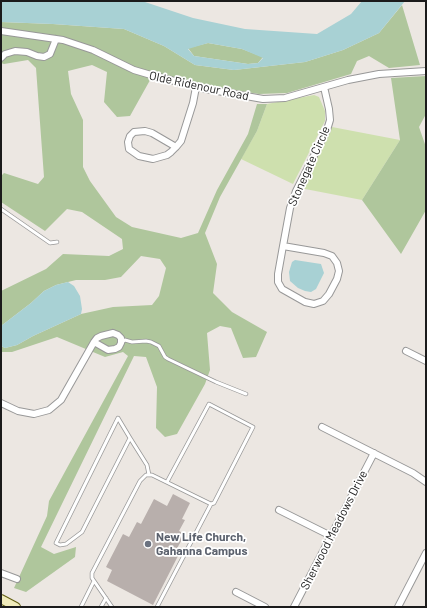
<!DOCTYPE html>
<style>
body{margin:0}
#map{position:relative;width:427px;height:608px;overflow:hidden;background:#ece7e2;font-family:Barlow,sans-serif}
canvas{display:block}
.frame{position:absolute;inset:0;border:2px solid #1b1b1b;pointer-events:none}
</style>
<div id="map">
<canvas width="427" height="608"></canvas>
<div class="frame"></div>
</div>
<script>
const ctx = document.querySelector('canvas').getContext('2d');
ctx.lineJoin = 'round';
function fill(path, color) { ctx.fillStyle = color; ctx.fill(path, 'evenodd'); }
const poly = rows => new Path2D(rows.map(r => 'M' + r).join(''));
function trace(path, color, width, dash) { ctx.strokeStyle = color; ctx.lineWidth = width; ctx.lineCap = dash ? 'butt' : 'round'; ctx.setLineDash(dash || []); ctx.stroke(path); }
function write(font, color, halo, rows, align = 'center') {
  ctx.font = font + ' Barlow,sans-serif'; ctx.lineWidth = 3.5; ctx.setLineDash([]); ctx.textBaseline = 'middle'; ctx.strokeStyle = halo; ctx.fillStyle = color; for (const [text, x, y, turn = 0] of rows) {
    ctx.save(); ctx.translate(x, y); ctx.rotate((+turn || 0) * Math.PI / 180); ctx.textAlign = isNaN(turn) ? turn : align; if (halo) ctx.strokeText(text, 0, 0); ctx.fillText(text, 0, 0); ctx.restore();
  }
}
fill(poly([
 [314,95,319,97,325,111,325,121,293,184,241,159,257,131,267,104],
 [332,127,400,140,362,200,300,188]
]), '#cee0ae');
fill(poly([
 [402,5,420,65,389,68,369,56,357,61,351,74,287,93,259,94,193,83,154,73,130,116,117,117,104,102,107,72,92,65,68,71,71,94,83,120,83,167,90,181,116,217,132,227,181,238,198,233,217,190,248,134,257,104,267,104,257,131,220,197,205,233,217,264,213,293,232,312,267,332,256,357,243,358,231,328,220,326,207,333,210,370,205,384,177,434,165,437,156,428,157,387,146,357,134,356,41,547,54,554,76,547,75,557,26,592,14,588,47,516,49,501,128,356,123,352,105,357,57,337,12,352,1,352,1,346,5,348,17,345,33,336,81,314,113,307,152,305,159,296,166,268,160,259,141,256,121,277,105,280,76,280,56,285,44,291,31,303,1,326,1,291,46,269,63,254,109,256,123,249,122,239,82,212,67,209,45,231,1,202,1,176,4,173,38,184,44,177,36,68,28,60,4,64,1,63,1,22,53,24,124,29,164,46,195,65,234,70,305,62,343,50,379,33],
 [208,43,242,49,263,57,258,63,248,64,194,56,188,48],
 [426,76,426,114,419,127,426,147,426,210,401,254,362,200,400,140,391,78]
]), '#afc69c');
fill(poly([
 [1,1,142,1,193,18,245,29,317,34,351,14,362,1,405,1,379,33,343,50,305,62,234,70,195,65,164,46,124,29,53,24,1,22],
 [208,43,242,49,263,58,258,63,248,64,194,56,188,49],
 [295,260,321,264,324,273,316,289,311,292,305,291,298,288,290,281,289,272,292,262],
 [68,282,74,286,80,296,82,309,81,314,33,336,17,345,5,348,1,346,1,326,31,303,44,291,56,285]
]), '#a8d1d4');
fill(poly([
 [173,494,190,503,182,519,185,520,179,531,185,534,175,552,179,554,153,605,107,581,112,570,106,567,123,534,129,537,137,522,141,524,154,499,167,506]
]), '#b8afac');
const lane = poly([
 [1,209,50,243,57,242],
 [121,343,125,340,132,342,146,341,151,342,159,346,165,357,168,359,216,382,246,394],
 [130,438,82,532,66,544,60,545,56,543,118,418,130,438,147,465,149,475],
 [167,482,209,404,253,427,214,503,211,504],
 [81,607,94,581],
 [101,607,106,598],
 [112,607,92,578,92,573,140,481,146,475,152,475,211,504,157,607]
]);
const street = poly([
 [1,31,63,40,93,50,134,70,151,75,206,89,263,99,285,98,348,80,379,74,426,71],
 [1,58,5,54,15,51,27,52,37,56,44,57,50,54,56,39],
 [176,147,152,133,145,131,134,132,130,136,128,142,129,149,139,156,153,159,167,155,171,152,176,147,181,141,193,103,196,87],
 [283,246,324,253,332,256,337,263,339,271,337,279,329,294,323,301,314,304,305,302,282,289,278,282,278,274,283,246],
 [283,246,290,208,296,191,327,130,330,120,329,109,324,87],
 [113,333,118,335,121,338,121,343,119,347,115,349,108,350,94,342,97,338,101,336,113,333],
 [406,351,426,361],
 [1,403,18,411,34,414,49,410,61,400,94,342],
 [322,427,413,473,426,482],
 [279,510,331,536],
 [1,573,17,579],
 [236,592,265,607],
 [294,607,374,453],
 [398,607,426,553]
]);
const secondary = poly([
 [1,599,16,607]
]);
trace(lane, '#989898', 4.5);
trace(street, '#989898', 8);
trace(secondary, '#635f12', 10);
trace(lane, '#fff', 3);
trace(street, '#fff', 6);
trace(secondary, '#f0ebbb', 8);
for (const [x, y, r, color] of [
 [148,544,4,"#6b7280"]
]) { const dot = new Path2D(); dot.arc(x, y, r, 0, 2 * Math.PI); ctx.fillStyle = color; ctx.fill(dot); trace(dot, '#fff', 1.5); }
write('12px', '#1b1b1b', '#fff', [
 ["Olde Ridenour Road",199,86,12],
 ["Stonegate Circle",309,166,-66],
 ["Sherwood Meadows Drive",334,530,-63]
]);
write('bold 12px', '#5b616d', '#fff', [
 ["New Life Church,",156,537],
 ["Gahanna Campus",156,551]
], 'left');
</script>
